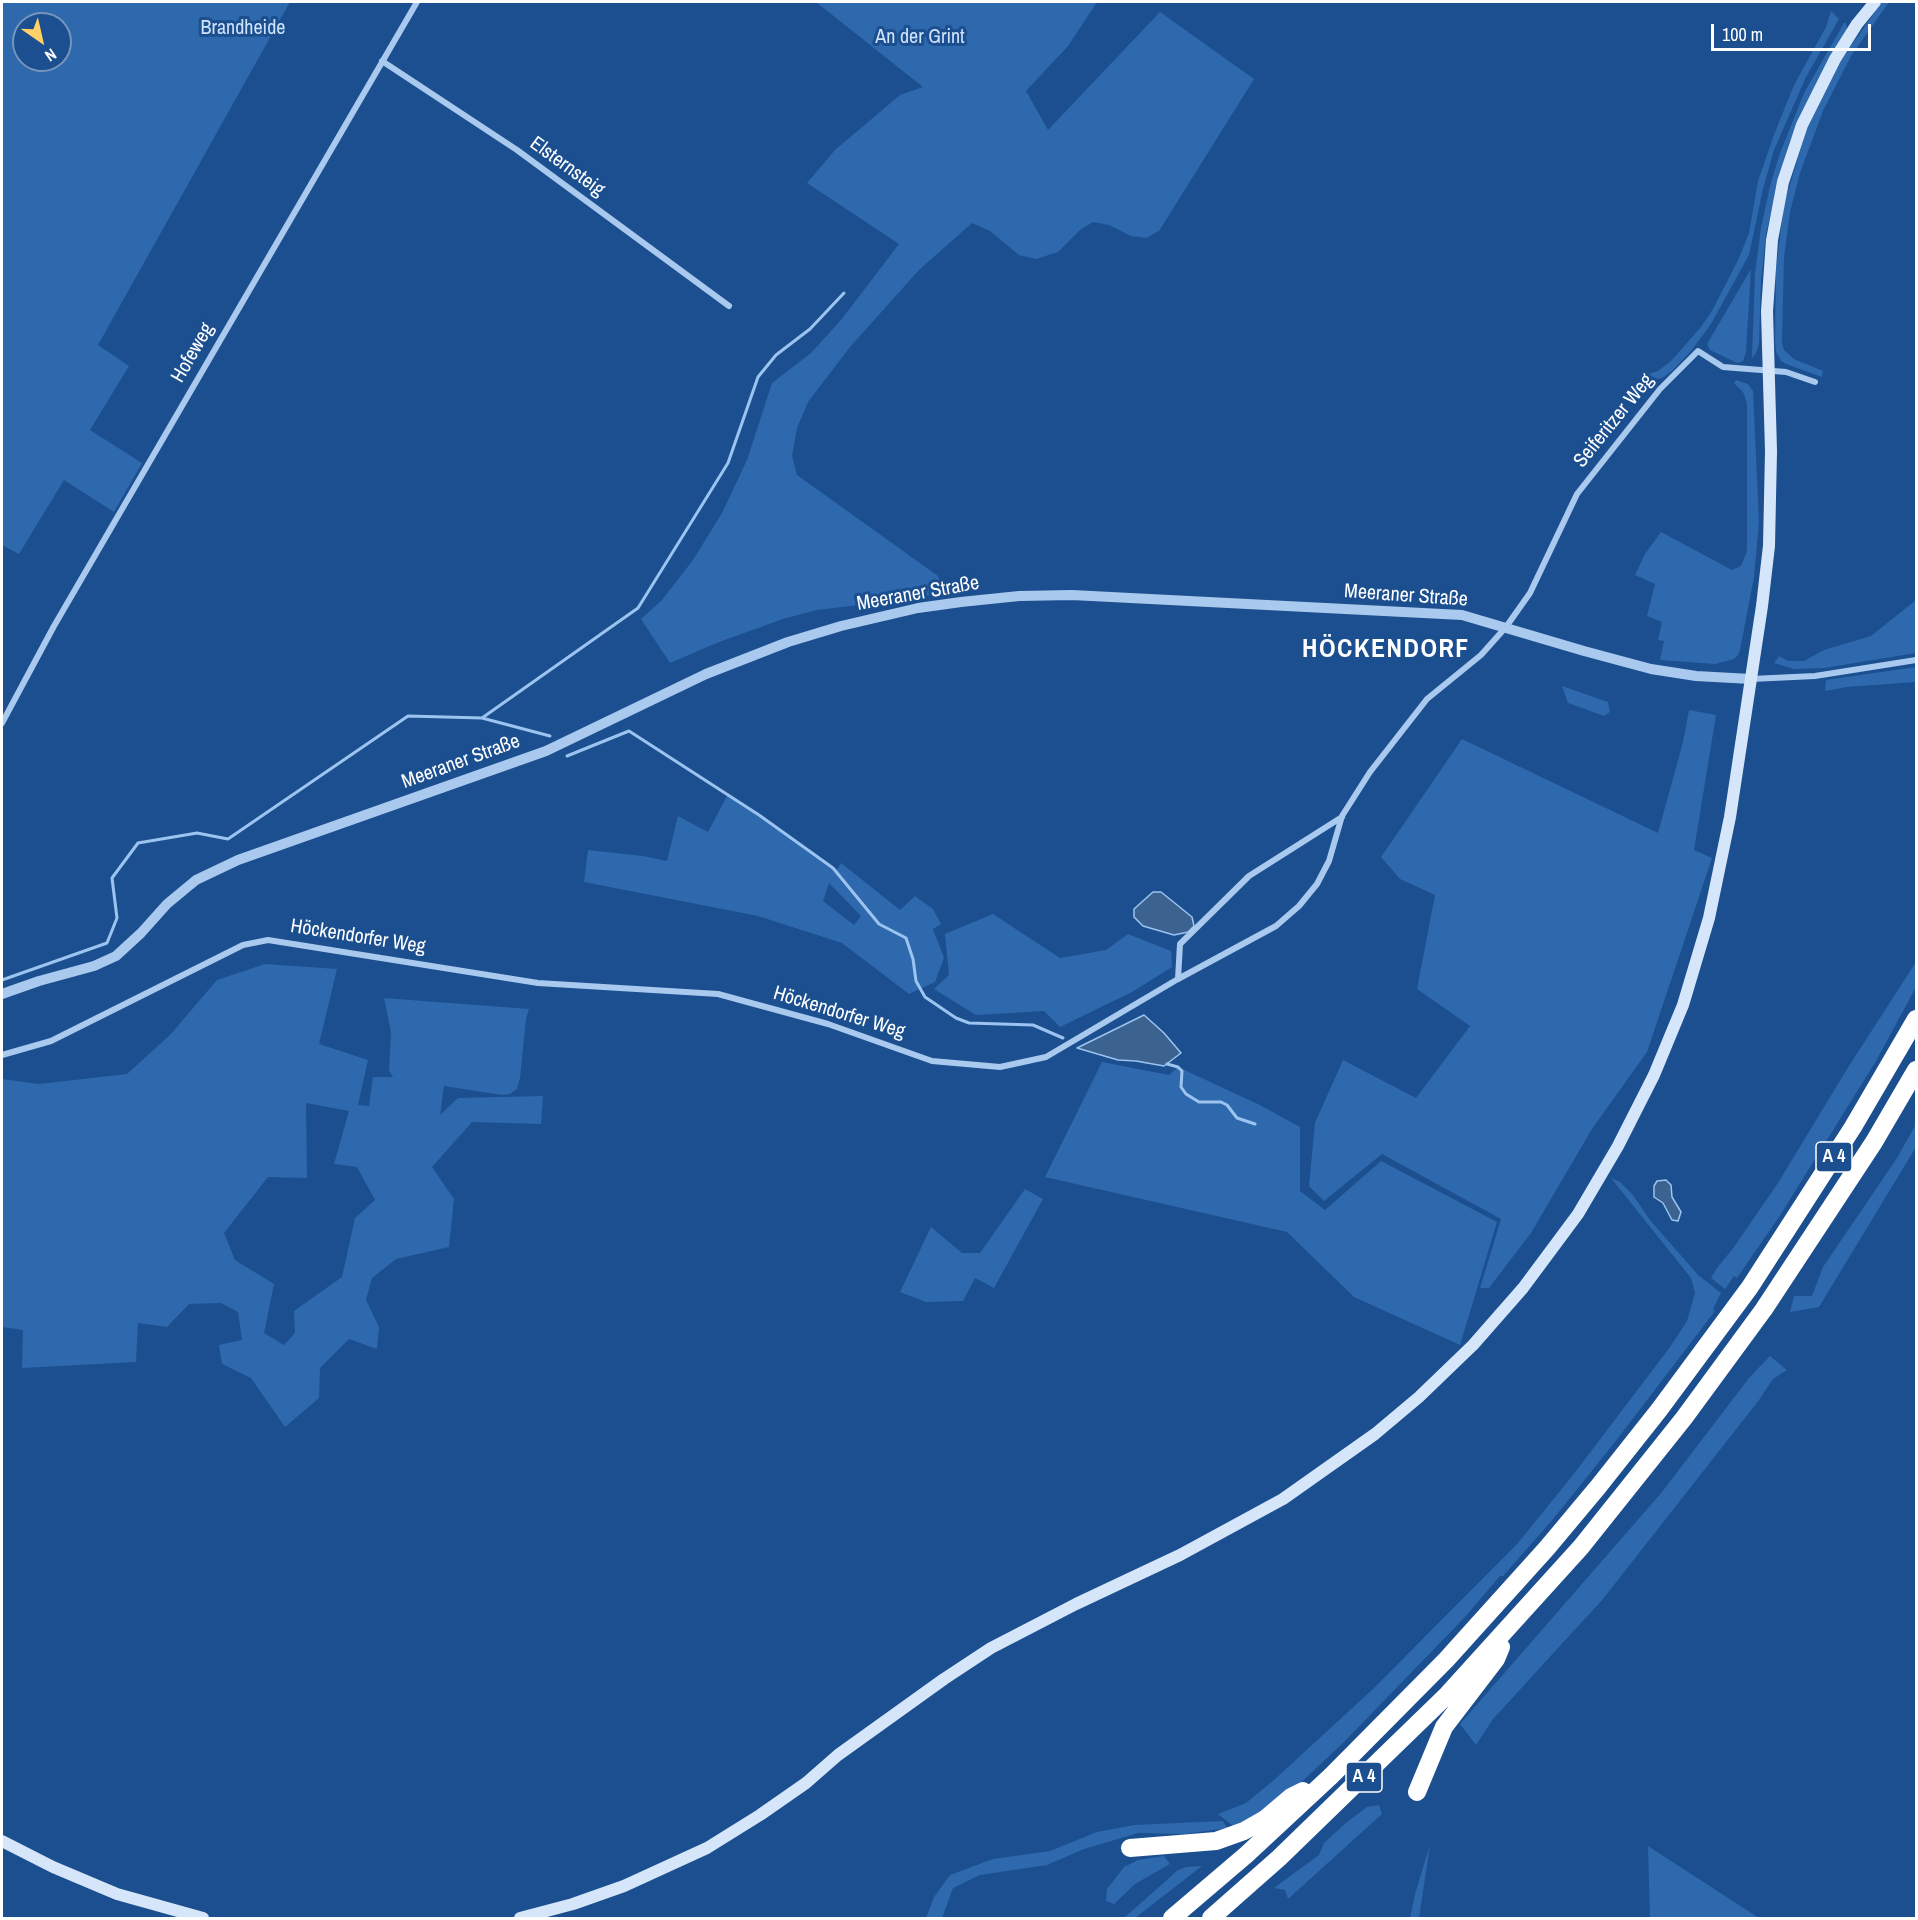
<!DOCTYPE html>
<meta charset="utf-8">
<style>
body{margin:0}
#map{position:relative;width:1918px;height:1920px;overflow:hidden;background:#1b4f8f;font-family:"Archivo Narrow",sans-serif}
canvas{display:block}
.frame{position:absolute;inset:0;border:3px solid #fff;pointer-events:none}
.north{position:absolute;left:12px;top:12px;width:60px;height:60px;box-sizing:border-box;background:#1b4f8f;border:2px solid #7695bc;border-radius:50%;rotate:146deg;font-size:16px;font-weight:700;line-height:24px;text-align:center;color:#fff}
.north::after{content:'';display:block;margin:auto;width:21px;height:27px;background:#ffd166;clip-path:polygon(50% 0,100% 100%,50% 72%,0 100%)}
.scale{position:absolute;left:1711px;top:24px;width:160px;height:27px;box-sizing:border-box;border:3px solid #fff;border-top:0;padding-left:8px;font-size:18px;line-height:21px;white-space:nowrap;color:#fff;-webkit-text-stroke:4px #1b4f8f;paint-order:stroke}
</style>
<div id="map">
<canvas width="1918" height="1920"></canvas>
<div class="frame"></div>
<div class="north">N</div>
<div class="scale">100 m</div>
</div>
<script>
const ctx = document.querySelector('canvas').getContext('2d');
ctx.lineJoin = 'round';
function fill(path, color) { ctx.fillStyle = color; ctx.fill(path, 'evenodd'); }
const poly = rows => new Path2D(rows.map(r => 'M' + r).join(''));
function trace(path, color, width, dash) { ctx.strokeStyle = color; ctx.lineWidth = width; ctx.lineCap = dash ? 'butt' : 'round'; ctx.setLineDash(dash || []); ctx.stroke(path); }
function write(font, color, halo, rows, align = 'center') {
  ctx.font = font + ' "Archivo Narrow",sans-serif'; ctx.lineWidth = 6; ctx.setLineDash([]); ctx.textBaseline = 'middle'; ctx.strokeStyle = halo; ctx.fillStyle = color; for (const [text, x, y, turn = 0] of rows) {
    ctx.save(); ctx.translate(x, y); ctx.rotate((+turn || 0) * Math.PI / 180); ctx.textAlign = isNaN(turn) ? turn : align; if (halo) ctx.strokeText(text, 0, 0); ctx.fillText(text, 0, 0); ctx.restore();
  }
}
fill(poly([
 [2,2,290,2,98,345,129,366,90,430,142,463,114,512,64,480,19,554,2,545],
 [24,24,60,24,60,60,24,60],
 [816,2,1097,2,1068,46,1026,91,1048,130,1160,12,1254,79,1159,231,1146,238,1131,236,1109,225,1093,222,1080,230,1058,252,1036,259,1019,255,990,231,972,223,919,270,850,347,808,402,797,428,792,456,797,475,938,576,943,593,901,600,817,610,783,619,719,642,670,663,641,619,662,600,693,560,722,513,747,460,772,383,811,353,841,320,899,244,807,183,835,150,900,95,923,87],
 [1882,2,1889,2,1851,56,1823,111,1800,173,1790,212,1784,257,1782,343,1784,350,1794,359,1823,371,1822,377,1786,364,1781,361,1776,352,1775,343,1776,269,1784,205,1806,131,1824,90,1843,57],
 [1831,11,1839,19,1806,77,1774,150,1763,189,1749,255,1711,324,1691,351,1673,370,1662,378,1656,379,1648,374,1658,371,1671,361,1701,327,1713,309,1739,258,1749,233,1758,181,1775,132,1794,85,1826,27],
 [1844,23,1846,23,1847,29,1804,108,1789,143,1780,174,1766,234,1761,281,1759,344,1756,353,1752,358,1755,273,1761,228,1770,186,1779,156,1804,93],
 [1751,269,1746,352,1743,361,1737,363,1710,350,1707,344],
 [1736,380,1748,384,1753,391,1759,522,1754,577,1740,650,1738,655,1734,659,1715,664,1660,660,1664,641,1658,640,1662,622,1647,616,1655,584,1635,575,1645,554,1661,532,1732,570,1741,566,1747,551,1747,403,1743,392,1734,383],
 [1916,600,1916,653,1824,668,1794,669,1774,663,1779,656,1788,661,1804,661,1824,650,1871,636],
 [1916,667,1916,682,1847,687,1825,691,1826,680],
 [1562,686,1608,702,1610,712,1604,716,1568,703],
 [1689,710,1716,715,1694,850,1712,858,1647,1052,1592,1129,1531,1233,1489,1288,1480,1288,1501,1219,1382,1154,1324,1201,1309,1186,1315,1123,1343,1060,1416,1098,1470,1026,1417,989,1435,895,1400,879,1381,857,1462,739,1658,833,1683,742],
 [728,794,803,845,836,871,841,863,900,910,915,896,933,909,941,924,933,929,944,958,935,982,909,994,842,943,758,916,584,882,588,850,643,856,667,861,678,816,708,832],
 [829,883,861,916,854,925,823,901],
 [993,914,1060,958,1106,950,1128,934,1171,951,1172,967,1132,992,1060,1027,1044,1011,976,1015,934,989,949,975,945,934],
 [1916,962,1916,987,1876,1061,1779,1217,1737,1278,1734,1276,1725,1289,1711,1278,1717,1268,1734,1247,1778,1183,1847,1069],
 [265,964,337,969,319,1044,368,1060,358,1105,369,1106,373,1077,393,1077,389,1071,391,1032,384,998,529,1009,526,1019,520,1078,517,1089,510,1094,502,1095,444,1086,440,1115,458,1098,543,1096,541,1124,472,1122,432,1167,454,1199,449,1247,396,1259,372,1278,366,1300,379,1327,377,1349,349,1339,320,1368,319,1398,285,1427,251,1378,222,1364,219,1345,242,1340,238,1312,221,1303,189,1304,167,1327,138,1323,136,1362,22,1368,23,1330,2,1327,2,1079,39,1084,127,1074,170,1035,217,980],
 [306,1103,349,1111,334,1164,357,1167,375,1200,355,1218,342,1277,294,1311,295,1333,284,1345,264,1333,274,1284,235,1260,224,1233,268,1177,307,1178],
 [1102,1062,1169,1075,1178,1067,1260,1105,1300,1127,1300,1191,1325,1210,1381,1161,1497,1222,1460,1345,1354,1297,1287,1232,1045,1177],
 [1916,1124,1916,1147,1819,1307,1790,1312,1794,1296,1812,1296,1823,1267,1897,1158],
 [1611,1178,1620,1182,1633,1195,1650,1220,1698,1275,1721,1293,1713,1309,1715,1311,1615,1442,1554,1518,1503,1576,1500,1576,1464,1618,1343,1743,1279,1803,1237,1829,1218,1814,1246,1803,1274,1780,1374,1688,1518,1543,1573,1475,1670,1347,1687,1321,1695,1293,1691,1278],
 [1025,1189,1043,1199,994,1288,975,1278,963,1301,926,1302,900,1292,931,1227,962,1253,980,1253],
 [1770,1356,1787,1370,1773,1379,1759,1400,1603,1599,1493,1719,1476,1745,1460,1724,1662,1492,1749,1378],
 [1379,1805,1382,1814,1288,1899,1285,1890,1274,1888,1319,1855,1324,1843,1347,1822,1367,1807],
 [1223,1821,1227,1828,1185,1834,1138,1833,1084,1849,1047,1865,980,1875,953,1888,942,1918,926,1918,934,1897,950,1875,993,1859,1050,1851,1097,1832,1134,1825],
 [1430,1845,1419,1918,1410,1918,1415,1894],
 [1648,1846,1759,1918,1650,1918],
 [1164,1856,1170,1864,1135,1884,1114,1904,1106,1901,1107,1889,1124,1867,1138,1860],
 [1202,1866,1135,1918,1124,1918,1178,1870,1186,1867]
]), '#2e69ad');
const water = poly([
 [1153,892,1161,892,1192,917,1194,926,1188,932,1174,935,1143,926,1134,917,1134,909,1153,892],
 [1144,1015,1164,1033,1181,1053,1164,1066,1136,1061,1118,1060,1077,1048,1144,1015],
 [1666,1180,1671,1185,1672,1197,1681,1212,1678,1221,1672,1220,1663,1203,1654,1197,1654,1186,1657,1181,1666,1180]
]);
fill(water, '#3c6290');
trace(water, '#9cc4f0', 1.5);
trace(poly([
 [482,718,550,736],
 [567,756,629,731,759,815,833,868,879,924,906,938,913,959,916,981,925,997,956,1018,969,1023,1033,1025,1063,1038],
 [2,980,107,943,117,918,112,878,138,843,197,833,228,839,408,716,482,718,638,608,728,463,758,377,776,355,810,329,844,293],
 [1167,1064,1178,1067,1182,1071,1181,1087,1186,1094,1199,1102,1221,1102,1227,1105,1237,1118,1255,1124]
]), '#9cc4f0', 3);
trace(poly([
 [382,61,517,150,729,306],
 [1751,679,1815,676,1916,660],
 [2,723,54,626,417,2],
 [1178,979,1180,944,1249,876,1342,817],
 [2,1055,51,1041,243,945,268,940,538,983,718,994,828,1024,932,1061,1000,1067,1046,1057,1178,979,1276,926,1299,906,1317,884,1329,861,1342,816,1370,772,1427,699,1481,655,1506,627,1530,593,1577,494,1660,389,1698,351,1723,367,1786,372,1815,382]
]), '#a9c9ee', 6);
trace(poly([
 [2,994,39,981,94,966,116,956,141,933,167,904,196,880,238,860,546,751,706,674,788,642,841,626,918,608,961,602,1019,596,1072,595,1462,615,1584,651,1651,669,1696,676,1751,679]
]), '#a9c9ee', 10);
trace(poly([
 [2,1841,53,1867,117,1894,203,1918],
 [520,1918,573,1904,624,1886,707,1848,760,1815,806,1783,838,1755,944,1679,991,1648,1076,1604,1180,1555,1283,1499,1375,1434,1419,1397,1473,1345,1523,1288,1578,1214,1618,1146,1654,1075,1683,1005,1709,918,1730,817,1762,606,1769,546,1771,451,1767,311,1772,240,1783,182,1802,125,1835,59,1857,24,1875,2]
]), '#d6e6fa', 12);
trace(poly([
 [1417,1792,1444,1727,1496,1659,1501,1647],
 [1130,1848,1216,1841,1244,1831,1265,1819,1291,1797,1303,1791],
 [1172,1918,1246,1855,1331,1776,1446,1660,1547,1548,1598,1487,1659,1410,1750,1287,1853,1127,1916,1019],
 [1211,1918,1279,1858,1446,1696,1581,1547,1684,1418,1764,1309,1874,1142,1916,1070]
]), '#fff', 18);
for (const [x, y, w] of [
 [1834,1157,36],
 [1364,1777,36]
]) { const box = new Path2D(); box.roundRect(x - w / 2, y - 15, w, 30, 4.5); ctx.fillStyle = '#1b4f8f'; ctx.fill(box); trace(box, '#fff', 1.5); }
write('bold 18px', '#fff', null, [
 ["A 4",1834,1157],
 ["A 4",1364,1777]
]);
write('20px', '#cfe3fa', '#1b4f8f', [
 ["Brandheide",243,29],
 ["An der Grint",920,38]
]);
write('20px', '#fff', '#1b4f8f', [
 ["Elsternsteig",567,167,36],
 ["Hofeweg",193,353,-60],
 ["Seiferitzer Weg",1614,421,-51],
 ["Meeraner Straße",918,594,-10],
 ["Meeraner Straße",1406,596,4],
 ["Meeraner Straße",461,762,-20],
 ["Höckendorfer Weg",358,937,9],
 ["Höckendorfer Weg",839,1013,17]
]);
ctx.letterSpacing = '1.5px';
write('bold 26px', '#fff', '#1b4f8f', [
 ["HÖCKENDORF",1386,650]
]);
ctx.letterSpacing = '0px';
</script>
